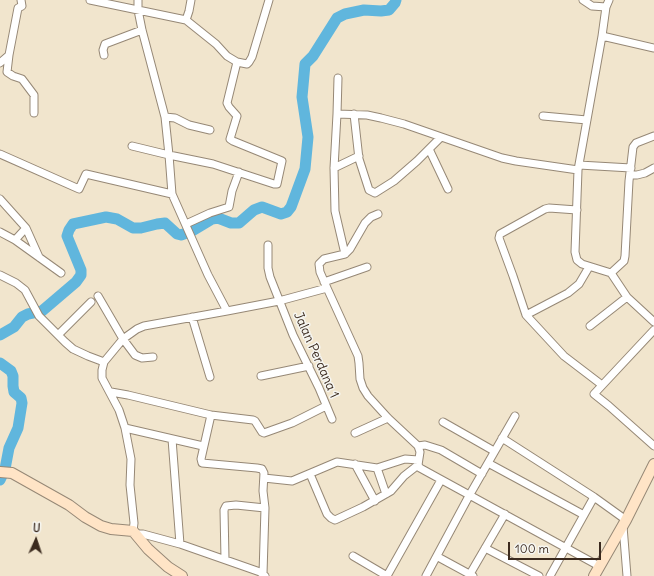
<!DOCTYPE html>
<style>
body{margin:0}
#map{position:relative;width:654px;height:576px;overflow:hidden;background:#f1e5cd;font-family:Delius,sans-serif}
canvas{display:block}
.north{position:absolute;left:16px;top:520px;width:40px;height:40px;-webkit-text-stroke:3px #f6f6f2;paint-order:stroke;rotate:3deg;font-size:11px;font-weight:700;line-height:16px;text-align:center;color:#3b2a1e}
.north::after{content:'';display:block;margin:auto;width:14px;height:18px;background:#3b2a1e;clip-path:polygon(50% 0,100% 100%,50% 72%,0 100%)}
.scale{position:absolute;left:508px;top:542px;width:93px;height:18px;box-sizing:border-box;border:2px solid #3b2a1e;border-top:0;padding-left:5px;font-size:12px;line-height:14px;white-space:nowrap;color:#3b2a1e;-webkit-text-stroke:3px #f6f6f2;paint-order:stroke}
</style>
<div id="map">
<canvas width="654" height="576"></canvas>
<div class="north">U</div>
<div class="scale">100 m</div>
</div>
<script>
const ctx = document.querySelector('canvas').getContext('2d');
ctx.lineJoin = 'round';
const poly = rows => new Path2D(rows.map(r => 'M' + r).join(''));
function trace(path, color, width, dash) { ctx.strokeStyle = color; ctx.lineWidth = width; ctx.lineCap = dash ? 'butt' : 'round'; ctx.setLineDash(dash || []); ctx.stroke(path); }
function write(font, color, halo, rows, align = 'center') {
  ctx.font = font + ' Delius,sans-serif'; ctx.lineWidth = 3; ctx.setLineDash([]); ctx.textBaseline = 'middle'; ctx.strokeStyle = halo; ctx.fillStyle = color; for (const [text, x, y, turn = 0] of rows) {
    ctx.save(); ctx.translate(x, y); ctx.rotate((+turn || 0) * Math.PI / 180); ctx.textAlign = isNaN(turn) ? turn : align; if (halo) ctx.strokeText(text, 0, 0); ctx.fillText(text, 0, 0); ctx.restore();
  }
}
trace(poly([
 [0,335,14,327,22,317,28,314,42,311,76,282,81,275,81,270,67,236,69,230,73,224,106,217,117,219,133,228,141,228,157,224,165,223,177,234,181,235,192,231,212,219,218,218,231,223,239,223,254,210,262,207,281,214,287,212,291,207,305,169,308,137,302,97,305,64,313,56,337,18,345,14,364,10,381,11,389,10,395,3,396,0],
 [0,363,11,371,13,376,13,386,14,392,21,398,22,403,18,428,9,448,5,469,0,480]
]), '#60b6dd', 11);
const street = poly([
 [90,0,186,20,216,44,227,56,237,62,247,64,249,62,252,57,269,0],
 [138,0,138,10,142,30,165,117,169,155,172,194,208,275,227,311,279,301,327,288,358,356,359,363,360,379,363,388,368,396,388,418,418,446,420,452,418,465,420,468,599,566],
 [583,0,592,6,606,7],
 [609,0,606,7,602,36,654,48],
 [186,20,189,11,191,0],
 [602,36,578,170,575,252,577,260,582,264,611,273,627,297,654,322],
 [9,55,7,72,13,76,22,79,34,95,34,113],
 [104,55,103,50,105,44,142,30],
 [0,63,9,55,18,8,22,6,21,0],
 [337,114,338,78],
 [354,114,359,159,369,190,375,193,394,181,417,161,441,137],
 [543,116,587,120],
 [165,117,175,118,189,125,210,130],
 [132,146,169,155,213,164,274,184,277,184,282,161,233,141,230,139,237,116,229,107,227,103,237,62],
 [429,149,448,189],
 [0,154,79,189,86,174,172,194],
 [579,165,631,168],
 [334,168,359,156],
 [630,175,637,175,645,173,654,168],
 [0,199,26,228,39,257],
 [577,210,549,208,545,209,500,234,499,238,513,276,526,315,564,356,602,385],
 [186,224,210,213,229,207,232,191,239,172],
 [0,232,15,240,61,273],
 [15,240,26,228],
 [268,245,268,268,270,277,293,335,319,388,332,419],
 [345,254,335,211,334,168,337,114,367,115,381,118,404,124,502,158,516,161,578,170],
 [611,273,624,261,625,256,629,181,633,147,636,143,654,136],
 [0,275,16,283,25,290,39,316,65,342,73,349,88,356,104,362],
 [324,282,367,267],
 [327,288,320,272,319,264,324,259,345,254,350,249,365,223,371,217,378,214],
 [98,296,123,339,135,355,142,358,153,357],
 [526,315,568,293,579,284,589,267],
 [192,317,210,377],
 [590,326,627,297],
 [654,330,594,394,609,406,654,446],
 [58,335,91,302],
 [261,376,309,366],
 [111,392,128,395,211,415,253,420,255,421,262,432,264,433,292,423,326,406],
 [211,415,201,459,202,463,257,468,262,469,264,473,263,491,265,508,263,574],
 [443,422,494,451],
 [125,428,203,446],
 [355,433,388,418],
 [502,438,594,497,626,520],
 [172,439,180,544],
 [418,446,425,445,441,450,482,474],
 [488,463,584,515],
 [355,464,375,501],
 [377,468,386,494],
 [310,474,327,514,331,518,335,520,363,507,391,491,404,476,418,465],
 [264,478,292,481,337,462,377,468,405,459,418,460],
 [623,526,627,576],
 [133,531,134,523,130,485,131,459,125,428,119,410,102,378,102,370,104,362,123,339,137,329,144,326,227,311],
 [136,534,143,534,180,544,260,572,265,576],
 [485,548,539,576],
 [353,556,387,576,441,480],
 [438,557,473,576],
 [225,559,224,510,226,506,236,505,265,508],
 [470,574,505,514],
 [426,576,469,496,515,416],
 [550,576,594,497]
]);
const secondary = poly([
 [0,472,12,473,69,505,85,517,101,526,111,529,133,531,148,549,168,567,182,576],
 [594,576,626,520,654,464]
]);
trace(street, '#968876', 9);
trace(secondary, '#968876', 12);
trace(street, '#fff', 7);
trace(secondary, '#ffe4c6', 10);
write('13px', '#3b2a1e', '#f6f6f2', [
 ["Jalan Perdana 1",316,355,66]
]);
</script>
